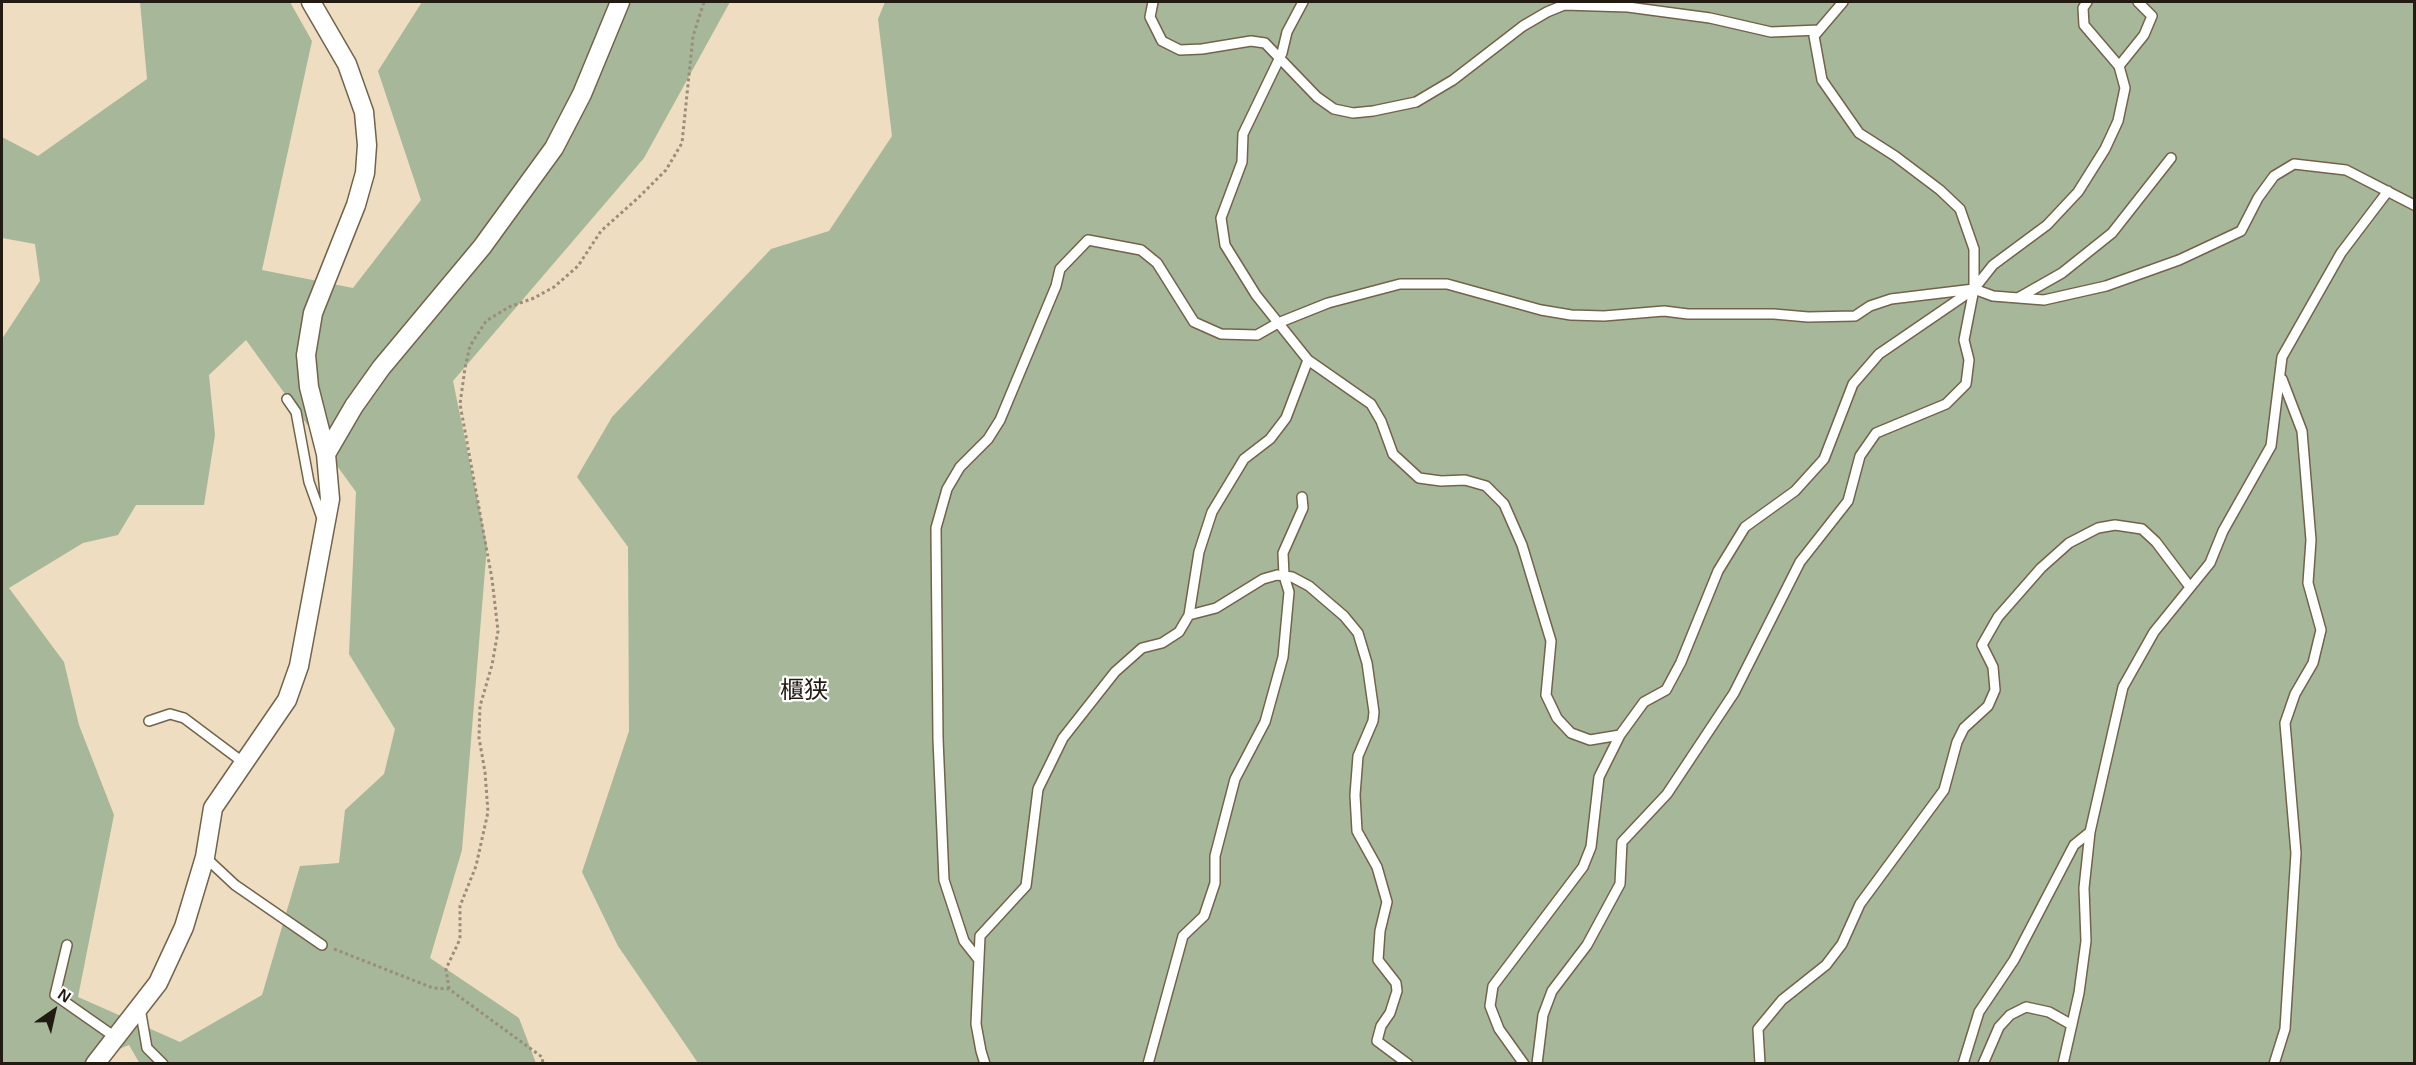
<!DOCTYPE html>
<meta charset="utf-8">
<style>
body{margin:0}
#map{position:relative;width:2416px;height:1065px;overflow:hidden;background:#eeddc1;font-family:Helvetica,sans-serif}
canvas{display:block}
.frame{position:absolute;inset:0;border:3px solid #211b11;pointer-events:none}
.north{position:absolute;left:24px;top:981px;width:60px;height:60px;-webkit-text-stroke:4px #fff;paint-order:stroke;rotate:34deg;font-size:16px;font-weight:700;line-height:24px;text-align:center;color:#211b11}
.north::after{content:'';display:block;margin:auto;width:21px;height:27px;background:#211b11;clip-path:polygon(50% 0,100% 100%,50% 72%,0 100%)}
</style>
<div id="map">
<canvas width="2416" height="1065"></canvas>
<div class="frame"></div>
<div class="north">N</div>
</div>
<script>
const ctx = document.querySelector('canvas').getContext('2d');
ctx.lineJoin = 'round';
function fill(path, color) { ctx.fillStyle = color; ctx.fill(path, 'evenodd'); }
const poly = rows => new Path2D(rows.map(r => 'M' + r).join(''));
function trace(path, color, width, dash) { ctx.strokeStyle = color; ctx.lineWidth = width; ctx.lineCap = dash ? 'butt' : 'round'; ctx.setLineDash(dash || []); ctx.stroke(path); }
function write(font, color, halo, rows, align = 'center') {
  ctx.font = font + ' Helvetica,"Noto Sans JP",sans-serif'; ctx.lineWidth = 4.5; ctx.setLineDash([]); ctx.textBaseline = 'middle'; ctx.strokeStyle = halo; ctx.fillStyle = color; for (const [text, x, y, turn = 0] of rows) {
    ctx.save(); ctx.translate(x, y); ctx.rotate((+turn || 0) * Math.PI / 180); ctx.textAlign = isNaN(turn) ? turn : align; if (halo) ctx.strokeText(text, 0, 0); ctx.fillText(text, 0, 0); ctx.restore();
  }
}
fill(poly([
 [140,2,290,2,312,41,262,270,353,288,421,200,378,71,422,2,730,2,644,158,453,381,487,546,462,850,430,958,519,1018,536,1063,140,1064,129,1045,92,1060,91,1063,2,1063,2,339,40,281,35,244,2,238,2,137,38,156,147,79],
 [246,340,356,492,349,654,395,729,384,774,345,810,339,863,300,866,262,995,180,1042,78,997,114,815,79,725,64,662,9,588,83,543,118,535,136,505,204,505,215,435,209,375],
 [885,2,2414,2,2414,1063,698,1063,618,946,582,872,629,731,628,547,577,477,612,417,771,249,829,231,892,136,878,19]
]), '#a6b899');
const service = poly([
 [1153,2,1150,17,1162,41,1180,50,1202,49,1251,41,1265,43,1317,97,1334,109,1353,113,1373,111,1416,102,1453,80,1523,26,1547,12,1564,5,1628,7,1710,18,1771,32,1819,30],
 [1303,2,1287,32,1282,53,1243,134,1242,162,1221,218,1225,245,1256,295,1308,360,1371,404,1381,421,1393,454,1419,478,1441,481,1465,480,1486,486,1504,504,1522,545,1551,641,1546,695,1557,718,1571,733,1590,740,1620,735],
 [2119,66,2144,35,2152,16,2138,2],
 [2018,298,2062,273,2112,233,2171,158],
 [287,399,296,412,309,482,323,521],
 [1189,615,1216,608,1263,579,1277,575,1292,577,1309,586,1344,616,1358,633,1367,663,1374,712,1373,721,1358,756,1355,795,1357,831,1377,867,1387,902,1380,931,1378,960,1396,983,1397,991,1390,1013,1381,1026,1377,1041,1408,1064],
 [149,721,170,714,184,718,244,763],
 [205,857,235,885,322,945],
 [67,945,55,995,115,1037],
 [979,960,964,941,944,880,938,739,936,528,947,489,960,467,988,439,1000,420,1056,286,1060,269,1088,240,1141,250,1157,263,1194,322,1221,334,1257,335,1278,323,1328,303,1400,284,1447,284,1541,310,1571,315,1604,316,1664,311,1688,314,1774,314,1808,317,1855,316,1870,306,1891,299,1974,289,1993,296,2044,300,2106,286,2179,260,2241,231,2258,198,2274,176,2294,164,2346,170,2414,205],
 [140,1008,147,1048,163,1064],
 [985,1064,981,1051,976,1024,980,936,1026,886,1038,789,1063,738,1115,672,1142,648,1162,643,1179,632,1189,615,1199,552,1212,512,1244,459,1270,439,1286,418,1308,360],
 [1148,1064,1183,936,1204,916,1215,883,1215,856,1235,779,1265,722,1283,657,1289,592,1284,576,1283,553,1303,508,1302,497],
 [1524,1064,1499,1029,1490,1006,1493,986,1583,867,1591,847,1599,777,1620,735,1644,702,1666,690,1681,662,1718,571,1745,527,1795,491,1824,459,1853,384,1879,354,1974,289,1993,265,2047,225,2078,192,2105,149,2118,121,2125,88,2119,66,2084,25,2083,8,2087,2],
 [1537,1064,1543,1015,1552,991,1587,945,1620,884,1622,842,1667,794,1734,693,1800,562,1848,501,1860,456,1876,433,1946,404,1966,384,1969,360,1964,340,1974,289,1974,249,1960,209,1940,190,1895,156,1859,133,1822,80,1814,36,1843,2],
 [1760,1064,1758,1029,1782,1000,1826,965,1842,944,1860,904,1944,790,1957,742,1964,728,1988,706,1995,690,1993,667,1982,645,1998,617,2041,568,2069,543,2098,528,2115,525,2142,529,2156,542,2190,587],
 [1963,1064,1979,1012,2014,960,2074,845,2090,832],
 [1983,1064,1999,1027,2010,1015,2026,1007,2049,1012,2072,1025],
 [2063,1064,2079,993,2086,941,2084,888,2090,832,2123,687,2154,632,2210,563,2223,531,2271,446,2282,357,2341,253,2388,191],
 [2274,1064,2285,1029,2296,853,2285,723,2295,694,2313,663,2321,630,2308,583,2311,540,2302,431,2282,379]
]);
const minor = poly([
 [326,454,354,406,381,368,482,247,554,148,582,94,620,2],
 [95,1064,158,983,184,927,205,857,213,808,287,700,299,666,330,499,326,454,309,387,306,355,313,313,356,205,365,173,367,145,364,112,347,64,311,2]
]);
trace(service, '#72634a', 12);
trace(minor, '#72634a', 21);
trace(poly([
 [334,949,433,988,449,989,542,1057,543,1064],
 [449,989,446,969,460,939,460,906,476,866,488,812,485,772,479,738,480,706,492,665,498,631,492,579,460,404,465,368,470,346,486,321,509,307,534,298,554,287,578,266,601,231,638,198,666,170,682,143,693,36,704,2]
]), '#9a8d79', 3, [3, 3]);
trace(service, '#fff', 9);
trace(minor, '#fff', 18);
write('24px', '#211b11', '#fff', [
 ["櫃狭",804,691]
]);
</script>
